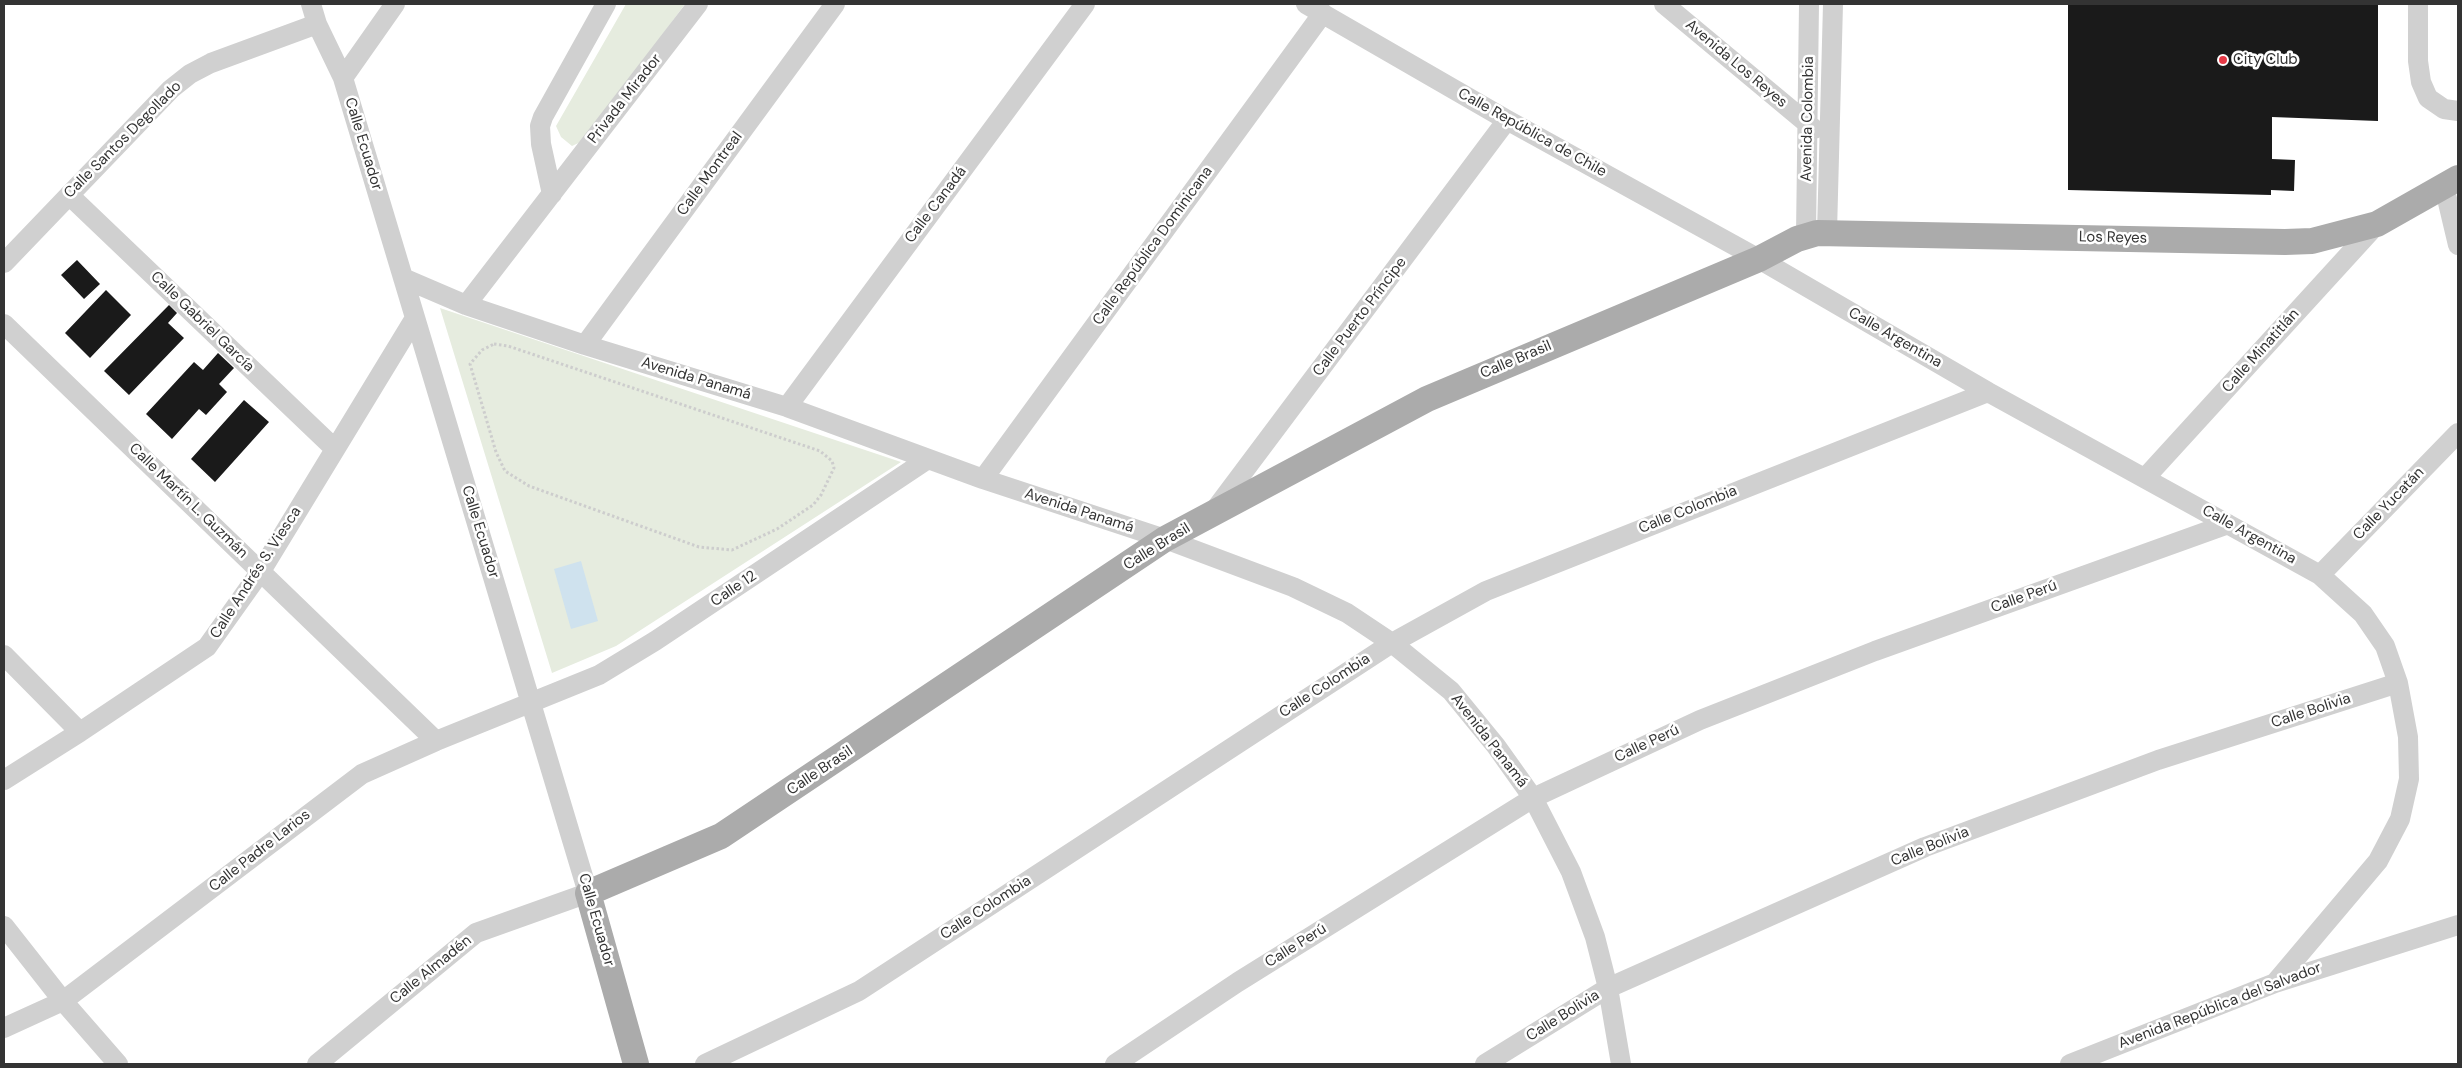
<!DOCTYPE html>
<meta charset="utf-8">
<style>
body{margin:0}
#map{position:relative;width:2462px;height:1068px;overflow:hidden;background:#fff;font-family:"DM Sans",sans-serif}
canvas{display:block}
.frame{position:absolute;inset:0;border:5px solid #333;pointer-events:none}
</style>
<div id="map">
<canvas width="2462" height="1068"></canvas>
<div class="frame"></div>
</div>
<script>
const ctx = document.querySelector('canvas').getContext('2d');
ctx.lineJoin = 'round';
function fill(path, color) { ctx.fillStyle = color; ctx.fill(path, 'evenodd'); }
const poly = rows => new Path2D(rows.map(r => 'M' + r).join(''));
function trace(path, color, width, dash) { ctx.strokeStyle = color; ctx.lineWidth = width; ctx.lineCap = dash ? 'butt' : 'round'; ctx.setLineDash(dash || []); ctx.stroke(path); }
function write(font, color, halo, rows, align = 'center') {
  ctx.font = font + ' "DM Sans",sans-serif'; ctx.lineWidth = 5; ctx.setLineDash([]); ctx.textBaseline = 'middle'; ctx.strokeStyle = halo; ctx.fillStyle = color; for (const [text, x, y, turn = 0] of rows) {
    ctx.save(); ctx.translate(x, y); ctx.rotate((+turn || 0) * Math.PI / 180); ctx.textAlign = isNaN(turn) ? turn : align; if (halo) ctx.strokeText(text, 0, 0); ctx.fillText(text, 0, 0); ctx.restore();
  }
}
fill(poly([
 [626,4,685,4,585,140,572,146,561,137,556,126],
 [440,308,901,462,616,646,552,673]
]), '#e6ecdf');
fill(poly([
 [581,561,598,621,571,629,554,569]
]), '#cfe2ee');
fill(poly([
 [2068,4,2378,4,2378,121,2272,117,2272,159,2295,160,2294,191,2271,190,2271,195,2068,190],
 [77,260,100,284,84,299,61,275],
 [106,290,131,315,90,358,65,333],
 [169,305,177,313,168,323,184,338,129,395,104,371],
 [218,353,234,368,219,384,227,392,206,415,199,409,172,439,146,414,194,362,203,370],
 [244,400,269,422,215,482,191,459]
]), '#1a1a1a');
trace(poly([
 [494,344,508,346,820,451,832,461,834,468,821,495,813,505,777,529,732,550,699,547,529,486,505,471,496,452,470,364,482,350,494,344]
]), '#cdcdcd', 3, [2.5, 2.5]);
trace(poly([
 [311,4,317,24,343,78,588,893,476,933,317,1064],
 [1306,4,1507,120,1759,259,1988,392,2320,575,2363,614,2385,646,2398,683,2408,737,2409,779,2400,819,2378,861,2275,983],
 [1664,4,1814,129],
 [2418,4,2418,61,2421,82,2428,98,2444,109,2458,111],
 [343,78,395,4],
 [2444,186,2458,245],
 [552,194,541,144,540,126,543,117,606,4],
 [69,195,335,449],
 [1827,232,1833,4],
 [1806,235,1809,4],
 [4,263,171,89,190,74,211,63,317,24],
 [403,278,466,305,585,345,787,407,983,479,1165,539,1293,587,1347,613,1392,643,1451,691,1496,746,1533,798,1571,872,1595,937,1608,988,1621,1064],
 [466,305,698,4],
 [4,324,436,741],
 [585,345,835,4],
 [787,407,1085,4],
 [2145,478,2377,224],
 [983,479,1323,13],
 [1214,511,1507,120],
 [2320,575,2458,433],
 [4,655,80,732],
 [4,780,80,732,207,647,261,571,415,318],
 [4,926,63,1001,118,1064],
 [4,1028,63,1001,362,774,436,741,599,675,655,641,928,459],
 [705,1064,859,991,1392,643,1486,591,1988,392],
 [1115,1064,1238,982,1533,798,1700,720,1875,651,2228,524],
 [1485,1064,1608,988,1925,847,2158,760,2398,683],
 [2070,1064,2275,983,2458,925]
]), '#d0d0d0', 20);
trace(poly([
 [636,1064,588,893,721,836,1165,539,1427,399,1759,259,1797,239,1817,233,2285,242,2312,241,2377,224,2458,178]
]), '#ababab', 26);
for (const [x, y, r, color] of [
 [2223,60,5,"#e63946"]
]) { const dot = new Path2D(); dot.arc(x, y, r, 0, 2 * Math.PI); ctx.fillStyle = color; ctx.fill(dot); trace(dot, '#fff', 2); }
write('15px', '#333', '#fff', [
 ["City Club",2233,60]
], 'left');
write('15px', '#333', '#fff', [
 ["Avenida Los Reyes",1736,64,40],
 ["Privada Mirador",625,99,-52],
 ["Avenida Colombia",1808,119,-89],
 ["Calle República de Chile",1532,133,29],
 ["Calle Santos Degollado",123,140,-45],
 ["Calle Ecuador",363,144,73],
 ["Calle Montreal",710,174,-54],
 ["Calle Canadá",936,205,-53],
 ["Los Reyes",2113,238,1],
 ["Calle República Dominicana",1153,246,-54],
 ["Calle Puerto Príncipe",1360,317,-53],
 ["Calle Gabriel García",202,322,44],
 ["Calle Argentina",1895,338,30],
 ["Calle Minatitlán",2261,351,-48],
 ["Calle Brasil",1516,360,-23],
 ["Avenida Panamá",696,379,17],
 ["Calle Martín L. Guzmán",188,501,44],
 ["Calle Yucatán",2389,504,-46],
 ["Calle Colombia",1688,510,-22],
 ["Avenida Panamá",1079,511,18],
 ["Calle Ecuador",480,532,73],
 ["Calle Argentina",2249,535,29],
 ["Calle Brasil",1157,547,-32],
 ["Calle Andrés S. Viesca",256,573,-57],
 ["Calle 12",734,589,-34],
 ["Calle Perú",2024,597,-20],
 ["Calle Colombia",1325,686,-33],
 ["Calle Bolivia",2311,711,-18],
 ["Avenida Panamá",1489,741,52],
 ["Calle Perú",1647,744,-25],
 ["Calle Brasil",820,771,-34],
 ["Calle Bolivia",1930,847,-22],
 ["Calle Padre Larios",260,851,-38],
 ["Calle Colombia",986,908,-33],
 ["Calle Ecuador",596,920,74],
 ["Calle Perú",1296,946,-32],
 ["Calle Almadén",431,970,-39],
 ["Avenida República del Salvador",2220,1006,-21],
 ["Calle Bolivia",1563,1016,-32]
]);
</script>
